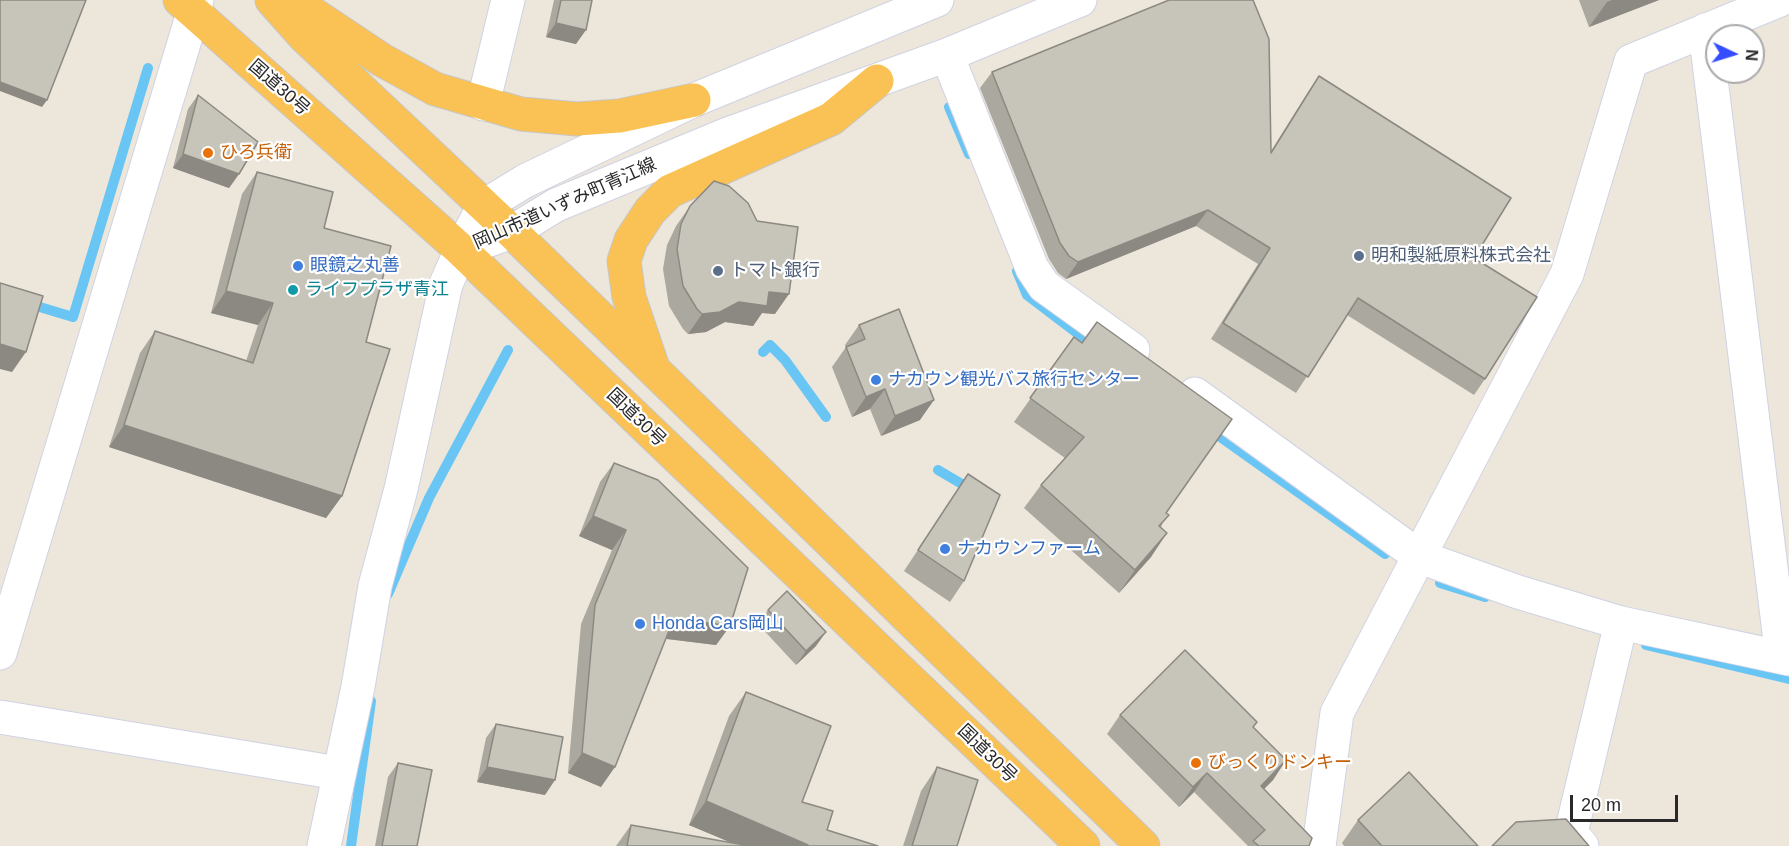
<!DOCTYPE html>
<meta charset="utf-8">
<style>
body{margin:0}
#map{position:relative;width:1789px;height:846px;overflow:hidden;background:#ece6db;font-family:Helvetica,sans-serif}
canvas{display:block}
.north{position:absolute;left:1705px;top:24px;width:60px;height:60px;box-sizing:border-box;background:#fff;border:2px solid #a9a9a9;border-radius:50%;rotate:94deg;font-size:16px;font-weight:700;line-height:24px;text-align:center;color:#292929}
.north::after{content:'';display:block;margin:auto;width:21px;height:27px;background:#354dff;clip-path:polygon(50% 0,100% 100%,50% 72%,0 100%)}
.scale{position:absolute;left:1570px;top:795px;width:108px;height:27px;box-sizing:border-box;border:3px solid #292929;border-top:0;padding-left:8px;font-size:18px;line-height:21px;white-space:nowrap;color:#292929;-webkit-text-stroke:4px #fff;paint-order:stroke}
</style>
<div id="map">
<canvas width="1789" height="846"></canvas>
<div class="north">N</div>
<div class="scale">20 m</div>
</div>
<script>
const ctx = document.querySelector('canvas').getContext('2d');
ctx.lineJoin = 'round';
const poly = rows => new Path2D(rows.map(r => 'M' + r).join(''));
function trace(path, color, width, dash) { ctx.strokeStyle = color; ctx.lineWidth = width; ctx.lineCap = dash ? 'butt' : 'round'; ctx.setLineDash(dash || []); ctx.stroke(path); }
function fill(path, color) { ctx.fillStyle = color; ctx.fill(path, 'evenodd'); }
function write(font, color, halo, rows, align = 'center') {
  ctx.font = font + ' Helvetica,"Noto Sans JP",sans-serif'; ctx.lineWidth = 4.5; ctx.setLineDash([]); ctx.textBaseline = 'middle'; ctx.strokeStyle = halo; ctx.fillStyle = color; for (const [text, x, y, turn = 0] of rows) {
    ctx.save(); ctx.translate(x, y); ctx.rotate((+turn || 0) * Math.PI / 180); ctx.textAlign = isNaN(turn) ? turn : align; if (halo) ctx.strokeText(text, 0, 0); ctx.fillText(text, 0, 0); ctx.restore();
  }
}
trace(poly([
 [949,107,969,154],
 [1017,271,1027,295,1094,346],
 [0,295,73,317,148,68],
 [763,352,770,345,785,360,826,417],
 [1209,429,1385,554],
 [938,470,972,490],
 [1440,583,1485,597],
 [388,594,429,498,508,350],
 [1646,645,1789,679],
 [351,846,371,701]
]), '#69c5f3', 10);
const minor = poly([
 [1705,30,1782,657],
 [947,55,1032,268,1044,286,1133,350],
 [483,104,508,0],
 [1195,394,1420,557,1518,592,1621,623,1789,659],
 [0,653,197,0],
 [0,717,338,773],
 [324,846,358,687,375,586,401,489,446,284,461,250],
 [1319,846,1337,713,1567,274,1631,61,1780,0],
 [1582,846,1571,833,1621,623]
]);
const tertiary = poly([
 [471,230,484,206,525,181,694,100,937,0],
 [461,250,512,232,556,205,728,134,947,55,1080,0]
]);
const trunk = poly([
 [180,0,461,250,1083,846],
 [272,0,305,37,512,232,1143,846],
 [292,0,382,60,435,89,521,114,577,119,619,116,694,100],
 [652,365,629,297,624,261,631,240,650,211,670,191,831,119,877,81]
]);
trace(minor, '#d0d2e3', 35);
trace(tertiary, '#d0d2e3', 35);
trace(trunk, '#c7c7c7', 35);
trace(minor, '#fff', 33);
trace(tertiary, '#fff', 33);
trace(trunk, '#fac254', 33);
fill(poly([
 [554,0,592,0,576,44,546,37],
 [1579,0,1659,0,1589,27],
 [992,72,1271,151,1308,92,1319,76,1474,258,1485,379,1474,395,1347,315,1296,393,1211,339,1258,264,1196,226,1066,279,1058,273,1049,259,980,88],
 [198,95,239,174,229,188,173,168,188,109],
 [257,172,324,228,366,342,342,496,326,518,109,447,140,353,155,331,246,361,258,325,211,313,242,194],
 [690,206,775,314,762,313,753,326,725,322,706,332,688,334,683,329,669,306,663,269,667,245,676,226],
 [859,325,920,420,881,436,870,409,852,417,832,367,846,347,845,345],
 [1074,337,1166,513,1151,557,1119,593,1024,508,1041,485,1065,458,1014,422],
 [614,463,730,626,716,645,666,639,601,787,568,773,581,624,612,550,579,536,600,482],
 [968,474,964,581,950,602,904,571],
 [768,610,816,646,796,665,758,624],
 [746,692,802,802,827,830,878,846,616,846,631,825,732,843,689,825,729,716],
 [1120,715,1257,722,1253,727,1286,760,1273,780,1264,789,1309,846,1248,846,1194,792,1179,807,1107,734],
 [496,724,545,795,477,782,486,738],
 [398,763,417,846,375,846,388,777],
 [937,767,957,846,903,846,921,791],
 [1358,820,1478,846,1344,846,1342,843]
]), '#aba99f');
fill(poly([
 [1612,0,1659,0,1589,27,1607,2],
 [556,23,586,30,576,44,546,37],
 [0,82,47,100,42,107,0,91],
 [183,154,239,174,229,188,173,168],
 [1208,210,1196,226,1066,279,1078,262],
 [226,291,273,303,258,325,211,313],
 [769,292,789,294,775,314,762,313,753,326,725,322,706,332,688,334,702,314],
 [0,344,26,352,12,372,0,369],
 [885,389,870,409,852,417,866,397],
 [934,400,920,420,881,436,895,416],
 [124,425,342,496,326,518,109,447],
 [593,516,626,530,612,550,579,536],
 [1167,533,1151,557,1119,593,1135,570],
 [674,618,730,626,716,645,660,638],
 [826,632,816,646,796,665,806,651],
 [582,753,615,767,601,787,568,773],
 [1286,760,1273,780,1248,805,1261,786],
 [487,767,555,780,545,795,477,782],
 [1207,773,1194,792,1179,807,1193,787],
 [706,801,808,845,807,846,739,846,689,825]
]), '#8b8982');
const building = poly([
 [0,0,86,0,47,100,0,82,0,0],
 [561,0,592,0,586,30,556,23,561,0],
 [1169,0,1253,0,1269,39,1271,153,1319,76,1511,198,1474,258,1537,297,1485,379,1358,298,1308,377,1223,323,1270,248,1208,210,1078,262,1069,256,1060,243,992,72,1169,0],
 [198,95,258,142,239,174,183,154,198,95],
 [257,172,333,192,324,228,391,246,366,342,390,349,342,496,124,425,155,331,253,363,273,303,226,291,257,172],
 [714,181,729,186,748,203,757,221,798,227,789,294,769,292,767,306,739,302,720,312,702,314,697,309,683,286,677,249,681,224,690,206,714,181],
 [0,283,43,296,26,352,0,344,0,283],
 [899,309,934,400,895,416,885,389,866,397,846,347,865,339,859,325,899,309],
 [1097,322,1232,419,1166,513,1169,515,1159,526,1167,533,1135,570,1041,485,1084,437,1030,398,1074,337,1082,343,1097,322],
 [614,463,658,480,748,568,730,626,674,618,615,767,582,753,595,605,626,530,593,516,614,463],
 [968,474,1000,495,964,581,918,550,968,474],
 [787,591,826,632,806,651,768,610,787,591],
 [1185,650,1257,722,1253,727,1286,760,1261,786,1312,838,1309,846,1259,846,1253,841,1265,830,1207,773,1193,787,1120,715,1185,650],
 [746,692,831,726,802,802,833,811,827,830,878,846,808,846,808,845,706,801,746,692],
 [496,724,563,737,555,780,487,767,496,724],
 [398,763,432,770,417,846,382,846,398,763],
 [937,767,978,780,957,846,912,846,937,767],
 [1409,772,1478,846,1382,846,1358,820,1409,772],
 [1566,819,1589,846,1492,846,1516,822,1566,819],
 [631,825,750,846,627,846,631,825]
]);
fill(building, '#c7c4b9');
trace(building, '#8b8982', 1.5);
for (const [x, y, r, color] of [
 [208,153,6,"#e8710a"],
 [1359,256,6,"#5c6f8a"],
 [298,266,6,"#3f7fe0"],
 [718,271,6,"#5c6f8a"],
 [293,290,6,"#0f9aa8"],
 [876,380,6,"#3f7fe0"],
 [945,549,6,"#3f7fe0"],
 [640,624,6,"#3f7fe0"],
 [1196,763,6,"#e8710a"]
]) { const dot = new Path2D(); dot.arc(x, y, r, 0, 2 * Math.PI); ctx.fillStyle = color; ctx.fill(dot); trace(dot, '#fff', 2); }
write('18px', '#292929', '#fff', [
 ["国道30号",279,88,41],
 ["岡山市道いずみ町青江線",565,204,-24],
 ["国道30号",636,418,44],
 ["国道30号",987,754,44]
]);
write('18px', '#c56008', '#fff', [
 ["ひろ兵衛",220,153],
 ["びっくりドンキー",1208,763]
], 'left');
write('18px', '#4e5e75', '#fff', [
 ["明和製紙原料株式会社",1371,256],
 ["トマト銀行",730,271]
], 'left');
write('18px', '#366cbe', '#fff', [
 ["眼鏡之丸善",310,266],
 ["ナカウン観光バス旅行センター",888,380],
 ["ナカウンファーム",957,549],
 ["Honda Cars岡山",652,624]
], 'left');
write('18px', '#0d838f', '#fff', [
 ["ライフプラザ青江",305,290]
], 'left');
</script>
